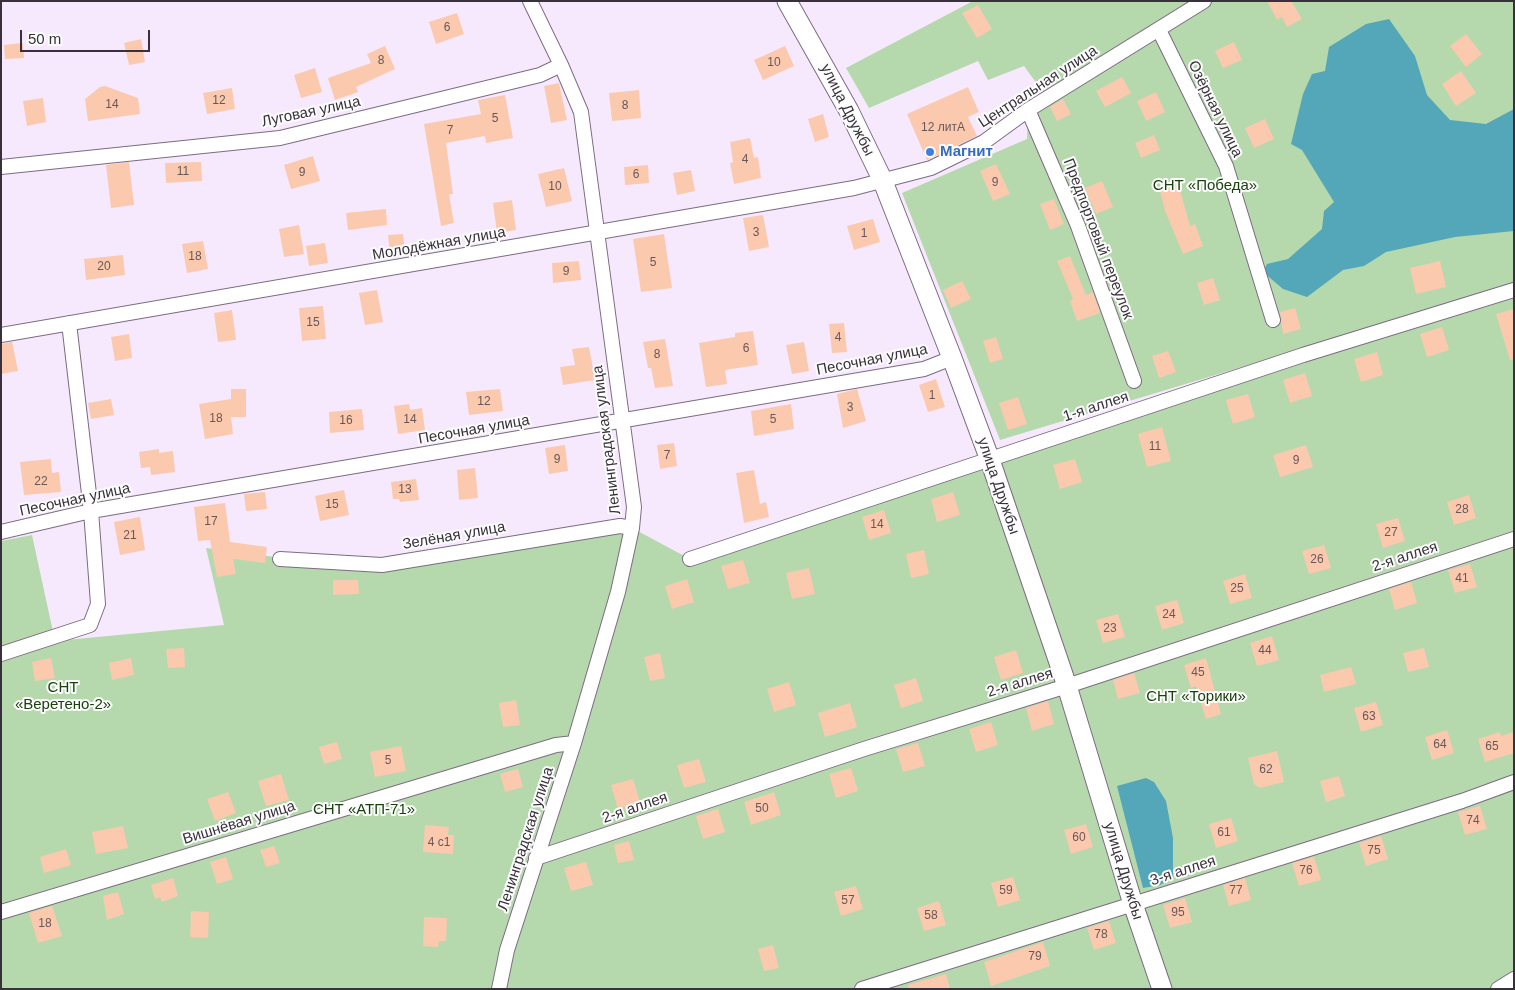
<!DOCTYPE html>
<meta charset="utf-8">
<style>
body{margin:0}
#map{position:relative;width:1515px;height:990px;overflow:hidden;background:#f7e9fd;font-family:Helvetica,sans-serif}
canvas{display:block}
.frame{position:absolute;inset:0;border:2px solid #38313b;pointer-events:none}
.scale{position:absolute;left:20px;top:30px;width:130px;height:22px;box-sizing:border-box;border:2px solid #38313b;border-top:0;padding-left:6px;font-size:15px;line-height:18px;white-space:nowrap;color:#38313b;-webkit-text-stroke:4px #fcfcfc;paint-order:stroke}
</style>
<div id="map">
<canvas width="1515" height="990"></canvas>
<div class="frame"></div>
<div class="scale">50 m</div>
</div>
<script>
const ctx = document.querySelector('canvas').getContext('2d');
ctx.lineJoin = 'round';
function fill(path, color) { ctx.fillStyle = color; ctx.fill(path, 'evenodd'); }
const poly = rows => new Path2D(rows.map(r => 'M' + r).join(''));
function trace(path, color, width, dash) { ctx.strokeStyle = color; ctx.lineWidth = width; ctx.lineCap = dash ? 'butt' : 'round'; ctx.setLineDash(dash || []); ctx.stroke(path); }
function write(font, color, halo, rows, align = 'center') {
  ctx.font = font + ' Helvetica,sans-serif'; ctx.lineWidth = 4; ctx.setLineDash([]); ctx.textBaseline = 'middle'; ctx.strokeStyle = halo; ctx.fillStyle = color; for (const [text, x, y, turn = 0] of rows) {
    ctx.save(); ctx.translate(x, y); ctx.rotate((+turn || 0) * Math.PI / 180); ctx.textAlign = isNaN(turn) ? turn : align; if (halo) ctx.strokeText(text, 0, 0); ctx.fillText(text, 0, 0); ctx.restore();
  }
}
fill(poly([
 [973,1,1514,1,1514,285,1000,440,902,193,1027,139,1028,110,1043,92,1024,66,988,80,978,61,869,108,846,68],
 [1514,290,1514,989,1,989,1,541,32,535,55,641,224,625,206,548,275,557,382,565,632,528,690,559]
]), '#b5d9ad');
fill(poly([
 [1389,19,1415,56,1427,95,1450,120,1486,124,1514,109,1514,231,1455,237,1386,252,1364,266,1343,270,1307,297,1283,289,1263,272,1267,264,1288,259,1322,229,1324,211,1334,202,1302,150,1291,144,1303,94,1312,74,1325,71,1329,47,1366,24],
 [1146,778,1154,782,1166,801,1173,838,1173,878,1160,885,1143,888,1117,786]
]), '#54a7b9');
fill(poly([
 [1267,1,1291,1,1302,19,1287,27,1282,17,1277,20],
 [978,5,992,29,977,38,962,13],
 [457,13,464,34,436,44,429,22],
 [1466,34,1482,54,1466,67,1450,46],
 [141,39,145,62,129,65,124,43],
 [1234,42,1242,60,1223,68,1215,51],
 [23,43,24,58,5,59,4,45],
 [385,46,395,69,356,87,358,92,335,100,328,78,371,63,367,54],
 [785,46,794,66,763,80,754,60],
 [315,68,322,92,301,98,294,75],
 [1461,71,1476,93,1456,106,1442,84],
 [1122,77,1131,93,1105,107,1096,91],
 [559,83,567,120,551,123,544,86],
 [105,86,138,98,140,114,88,121,85,99,100,87],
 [968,87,979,112,968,117,977,136,927,160,907,114],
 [232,88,235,109,207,114,203,93],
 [639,90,641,118,612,121,609,93],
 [1156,92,1165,112,1146,121,1137,101],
 [505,95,513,138,486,143,485,136,446,143,453,194,449,194,454,223,441,226,424,124,481,114,478,100],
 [43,98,46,122,27,126,23,101],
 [1063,99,1071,114,1057,121,1050,107],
 [823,114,829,137,815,142,808,119],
 [1265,119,1274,139,1254,148,1245,128],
 [1154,135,1160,150,1141,158,1135,143],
 [750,138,754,158,758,157,761,178,734,184,730,163,733,162,730,142],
 [313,156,320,181,291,189,284,165],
 [129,162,134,205,111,208,106,165],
 [201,162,202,181,166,183,165,163],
 [996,164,1010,194,993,201,980,171],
 [648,165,649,183,625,185,624,167],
 [564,168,572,201,546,207,538,174],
 [691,170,695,191,677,195,673,173],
 [1102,181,1113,207,1096,214,1085,188],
 [1178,183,1190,226,1195,224,1203,246,1183,254,1165,211,1159,187],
 [1054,199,1064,224,1050,230,1040,204],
 [512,200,516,230,497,233,493,203],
 [386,209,387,225,348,230,346,213],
 [763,215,769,247,749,251,743,218],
 [873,219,880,242,854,250,847,226],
 [299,225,304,254,284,257,279,229],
 [403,234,405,252,390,254,388,235],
 [664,234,672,288,641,292,633,239],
 [203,241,208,269,187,273,182,244],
 [325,243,328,263,309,266,306,246],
 [123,255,125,275,86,280,84,259],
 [1070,256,1086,295,1093,292,1100,313,1077,321,1070,301,1073,299,1057,261],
 [579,261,581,280,553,283,552,263],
 [1440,261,1446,287,1416,294,1410,268],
 [1213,278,1220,300,1204,305,1197,283],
 [962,281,971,299,951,308,943,290],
 [377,290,383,322,365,325,359,293],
 [323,306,326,339,302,341,299,308],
 [1295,308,1301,329,1283,334,1280,312],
 [1514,309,1514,359,1510,360,1496,314],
 [232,310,236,340,218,342,214,313],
 [844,323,847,352,832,353,829,324],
 [1442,327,1449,350,1427,357,1420,334],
 [753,331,758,365,725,370,727,384,706,387,699,343,735,337,735,333],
 [129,334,132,358,115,361,111,337],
 [996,337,1003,359,990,363,983,341],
 [665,339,673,386,655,388,651,368,648,368,643,342],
 [12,342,18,371,1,374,1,344],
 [804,342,809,371,792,374,786,345],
 [589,347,595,380,563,385,560,367,575,365,572,349],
 [1168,351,1176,372,1159,378,1152,356],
 [1377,352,1383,375,1361,382,1354,359],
 [1305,373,1312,396,1290,403,1283,380],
 [936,379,945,407,928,412,919,385],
 [231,389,246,389,246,417,231,417,233,434,205,439,199,404,231,399],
 [500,389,503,411,469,415,466,392],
 [857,389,866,421,843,428,837,394],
 [1248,394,1255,417,1233,424,1226,400],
 [1018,397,1027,424,1008,430,999,403],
 [111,399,114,415,91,419,88,403],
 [409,404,410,410,422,408,425,430,398,434,394,406],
 [791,404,794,429,754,436,751,411],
 [362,409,364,430,330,433,329,412],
 [1162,427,1171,461,1147,467,1138,434],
 [674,443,677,466,660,469,657,445],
 [565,445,568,471,549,474,545,448],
 [1306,445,1313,467,1280,477,1273,455],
 [159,449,159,453,173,451,175,472,151,475,150,467,141,468,139,452],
 [51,459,52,473,59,472,61,492,24,495,20,462],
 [1075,459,1082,482,1060,489,1053,465],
 [475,468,478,498,459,500,457,470],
 [754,470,760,504,766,502,769,517,744,523,736,473],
 [416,479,419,500,400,502,399,499,393,499,391,482],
 [344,490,349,515,320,521,315,496],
 [265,492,267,509,246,511,244,494],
 [953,492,960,515,937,522,931,499],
 [1469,495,1476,518,1454,525,1447,502],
 [225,503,230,542,267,547,265,563,233,559,236,574,217,577,210,540,198,541,194,507],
 [884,510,891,533,869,540,862,517],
 [140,517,145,550,120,555,114,522],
 [1398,518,1405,541,1383,548,1376,524],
 [1324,545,1331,568,1309,574,1302,551],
 [924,550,929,574,911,578,906,554],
 [743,560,750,583,728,589,721,566],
 [1470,564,1477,587,1455,593,1448,570],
 [809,568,815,594,792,599,786,573],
 [1245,574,1252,598,1230,604,1223,581],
 [687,579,694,602,672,609,665,586],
 [333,580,358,580,359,594,333,595],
 [1411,582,1417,603,1395,610,1389,589],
 [1177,600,1184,623,1162,630,1155,606],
 [1118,614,1125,637,1103,643,1096,620],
 [1272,636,1279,660,1257,666,1250,643],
 [184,648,185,667,168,668,166,649],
 [1424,648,1429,667,1408,672,1403,653],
 [1016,650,1023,673,1001,680,994,657],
 [660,653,665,678,650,681,644,657],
 [51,658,55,678,35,681,32,662],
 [131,658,134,675,112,680,109,663],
 [1206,658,1221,714,1206,719,1196,686,1191,688,1184,665],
 [1351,667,1356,684,1324,692,1320,675],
 [1134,673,1140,693,1118,699,1113,680],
 [916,678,923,701,901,708,894,685],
 [789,682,796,705,774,712,767,689],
 [516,700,520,725,503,727,499,703],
 [1048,701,1054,724,1032,731,1026,708],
 [1376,702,1383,725,1361,732,1354,708],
 [850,703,857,727,825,737,818,713],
 [991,722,998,745,976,752,969,729],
 [1447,730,1454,753,1432,760,1425,737],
 [1500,732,1501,736,1514,732,1514,753,1485,762,1478,739],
 [337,742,342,759,324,764,319,747],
 [918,743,925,766,903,772,896,749],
 [401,746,406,771,375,777,370,752],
 [1277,751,1284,782,1260,788,1254,784,1248,758],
 [699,759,706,782,684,788,677,765],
 [851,768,858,791,836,798,829,774],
 [518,769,523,787,505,792,500,774],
 [281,774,289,800,266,806,258,781],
 [1339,776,1345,796,1326,802,1320,781],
 [633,779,640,802,618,809,611,785],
 [228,792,236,813,215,821,207,799],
 [774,792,781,815,751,825,744,802],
 [1480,806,1487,829,1465,835,1458,812],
 [718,809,725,832,703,839,696,816],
 [1231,818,1238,841,1216,848,1209,824],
 [1086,824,1093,847,1071,854,1064,830],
 [425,825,449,827,448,835,454,835,453,854,423,852],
 [123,826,128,848,96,854,92,832],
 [1381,836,1388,859,1366,866,1359,843],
 [629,841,634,860,618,863,614,845],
 [274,846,280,863,266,867,260,850],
 [66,849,71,865,44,873,40,857],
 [226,857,233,879,217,884,210,862],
 [1314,857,1321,880,1299,886,1292,863],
 [586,862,593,885,571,891,564,868],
 [1013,877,1020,900,998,907,991,883],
 [173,878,178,896,162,902,160,897,155,899,151,885],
 [1245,878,1251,900,1229,906,1223,885],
 [856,886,863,909,841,916,834,892],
 [118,892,124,914,107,920,103,896],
 [1185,898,1192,922,1170,928,1163,905],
 [939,901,946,925,924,931,917,908],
 [52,906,62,936,38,943,29,913],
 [191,911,209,912,208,938,190,937],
 [424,917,447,918,446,941,439,941,438,947,423,946],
 [1109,921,1116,943,1094,950,1087,928],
 [1043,942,1050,966,991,986,984,962],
 [773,945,779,968,764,971,758,949],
 [946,974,950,989,909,989,908,985]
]), '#fbc9ae');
const street = poly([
 [1159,30,1226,166,1273,320],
 [1028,110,1078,226,1134,381],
 [1,167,280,138,540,75,561,65],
 [1,335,854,188,931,168,984,142,1028,110,1204,1],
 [1,532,91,511,924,369,952,358],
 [280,559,382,565,620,526,632,528],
 [690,559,1303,355,1514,290],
 [1,654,90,625,98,604,91,511,69,323],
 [536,858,864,749,1067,686,1514,539],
 [1,912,556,745,574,743],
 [499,989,507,950,574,743,618,592,632,528,634,507,581,112,561,65,530,1],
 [862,989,1462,801,1514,782],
 [1498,989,1514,979]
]);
const secondary = poly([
 [787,1,849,111,882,179,952,358,990,460,1067,686,1133,904,1162,989]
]);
trace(street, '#7c6c81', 16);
trace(secondary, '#7c6c81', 21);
trace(street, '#fff', 14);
trace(secondary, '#fff', 19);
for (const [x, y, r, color] of [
 [930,152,5,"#3f7fe0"]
]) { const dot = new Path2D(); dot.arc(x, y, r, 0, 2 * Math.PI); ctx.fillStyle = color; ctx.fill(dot); trace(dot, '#fcfcfc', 2); }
write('12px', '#695758', null, [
 ["6",447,28],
 ["8",381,61],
 ["10",774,63],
 ["12",219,101],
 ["14",112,105],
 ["8",625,106],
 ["5",495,119],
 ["12 литА",943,128],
 ["7",450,131],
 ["4",745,160],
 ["11",183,172],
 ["9",302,173],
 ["6",636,175],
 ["9",995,183],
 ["10",555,187],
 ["3",756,233],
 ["1",864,234],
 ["18",195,257],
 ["5",653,263],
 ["20",104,267],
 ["9",566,272],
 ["15",313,323],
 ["4",838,338],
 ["6",746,349],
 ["8",657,355],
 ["1",932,396],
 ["12",484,402],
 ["3",850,408],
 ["18",216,419],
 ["14",410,420],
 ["5",773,420],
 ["16",346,421],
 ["11",1155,447],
 ["7",667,456],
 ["9",557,460],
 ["9",1296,461],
 ["22",41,482],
 ["13",405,490],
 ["15",332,505],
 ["28",1462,510],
 ["17",211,522],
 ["14",877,525],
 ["27",1391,533],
 ["21",130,536],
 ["26",1317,560],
 ["41",1462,579],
 ["25",1237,589],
 ["24",1169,615],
 ["23",1110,629],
 ["44",1265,651],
 ["45",1198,673],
 ["63",1369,717],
 ["64",1440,745],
 ["65",1492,747],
 ["5",388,761],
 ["62",1266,770],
 ["50",762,809],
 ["74",1473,821],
 ["61",1224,833],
 ["60",1079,838],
 ["4 с1",439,843],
 ["75",1374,851],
 ["76",1306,871],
 ["59",1006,891],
 ["77",1236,891],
 ["57",848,901],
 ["95",1178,913],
 ["58",931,916],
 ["18",45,924],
 ["78",1101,935],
 ["79",1035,957]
]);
write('15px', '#38313b', '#fcfcfc', [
 ["Центральная улица",1038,87,-33],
 ["Озёрная улица",1215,109,64],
 ["улица Дружбы",847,110,63],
 ["Луговая улица",311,112,-12],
 ["Предпортовый переулок",1098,239,69],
 ["Молодёжная улица",439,244,-10],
 ["Песочная улица",872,360,-11],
 ["1-я аллея",1096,407,-18],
 ["Песочная улица",474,430,-10],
 ["Ленинградская улица",607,440,-97],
 ["улица Дружбы",998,486,71],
 ["Песочная улица",75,500,-12],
 ["Зелёная улица",454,536,-10],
 ["2-я аллея",1405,557,-18],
 ["2-я аллея",1020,683,-17],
 ["2-я аллея",635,808,-19],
 ["Вишнёвая улица",239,823,-17],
 ["Ленинградская улица",526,839,-72],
 ["улица Дружбы",1123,871,73],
 ["3-я аллея",1183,871,-18]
]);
write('bold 15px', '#366cbe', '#fcfcfc', [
 ["Магнит",940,152]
], 'left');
write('15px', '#18410d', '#fcfcfc', [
 ["СНТ «Победа»",1205,186],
 ["СНТ",63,688],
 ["«Веретено-2»",63,705],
 ["СНТ «Торики»",1196,697],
 ["СНТ «АТП-71»",364,810]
]);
</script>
